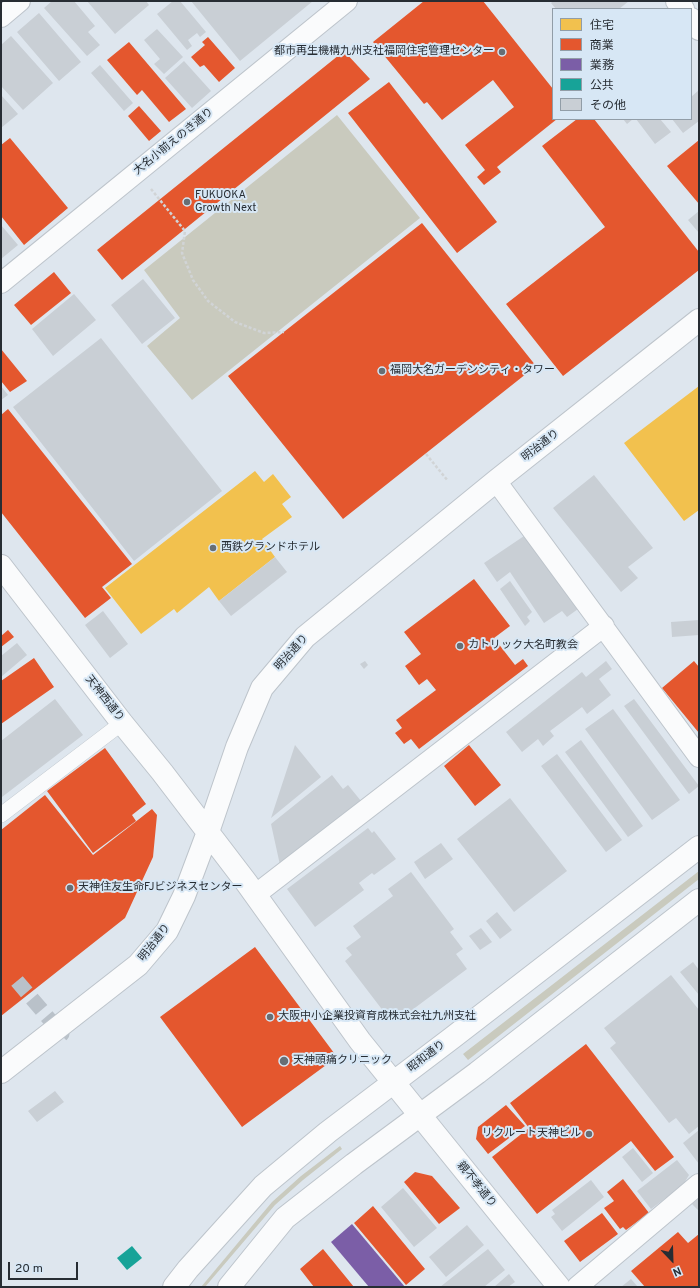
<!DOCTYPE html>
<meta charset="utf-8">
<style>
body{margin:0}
#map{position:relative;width:700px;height:1288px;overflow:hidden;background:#dee6ee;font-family:Overpass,"Noto Sans JP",sans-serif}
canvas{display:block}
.frame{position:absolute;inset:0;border:2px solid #272d33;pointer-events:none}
.legend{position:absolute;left:552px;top:8px;width:140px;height:112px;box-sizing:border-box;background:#d7e7f5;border:1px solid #919da7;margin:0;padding:5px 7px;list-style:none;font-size:12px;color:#272d33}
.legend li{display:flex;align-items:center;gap:8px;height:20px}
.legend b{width:20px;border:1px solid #919da7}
.north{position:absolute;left:652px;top:1240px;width:40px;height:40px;-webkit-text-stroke:3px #d7e7f5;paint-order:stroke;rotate:157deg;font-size:11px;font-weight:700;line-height:16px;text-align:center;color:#272d33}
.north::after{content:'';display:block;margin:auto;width:14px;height:18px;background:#272d33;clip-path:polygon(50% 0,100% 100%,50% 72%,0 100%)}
.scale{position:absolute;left:8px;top:1262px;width:70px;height:18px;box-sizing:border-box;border:2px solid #272d33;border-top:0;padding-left:5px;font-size:12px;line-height:14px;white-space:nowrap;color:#272d33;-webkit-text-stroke:3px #d7e7f5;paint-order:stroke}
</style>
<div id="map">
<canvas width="700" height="1288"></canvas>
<div class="frame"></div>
<ul class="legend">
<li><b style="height:11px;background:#f2c14e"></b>住宅</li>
<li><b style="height:11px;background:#e4572e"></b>商業</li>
<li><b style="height:11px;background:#7b5ea7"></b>業務</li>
<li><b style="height:11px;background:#17a398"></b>公共</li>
<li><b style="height:11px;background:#c9cfd5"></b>その他</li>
</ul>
<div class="north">N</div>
<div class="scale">20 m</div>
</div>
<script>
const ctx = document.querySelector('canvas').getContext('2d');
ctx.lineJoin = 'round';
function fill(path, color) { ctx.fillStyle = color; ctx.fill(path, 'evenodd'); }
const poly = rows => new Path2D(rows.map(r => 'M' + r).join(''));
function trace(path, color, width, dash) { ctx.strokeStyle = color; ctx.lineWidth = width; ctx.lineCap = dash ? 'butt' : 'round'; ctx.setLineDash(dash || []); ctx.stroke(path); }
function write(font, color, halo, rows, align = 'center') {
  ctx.font = font + ' Overpass,"Noto Sans JP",sans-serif'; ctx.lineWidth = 4; ctx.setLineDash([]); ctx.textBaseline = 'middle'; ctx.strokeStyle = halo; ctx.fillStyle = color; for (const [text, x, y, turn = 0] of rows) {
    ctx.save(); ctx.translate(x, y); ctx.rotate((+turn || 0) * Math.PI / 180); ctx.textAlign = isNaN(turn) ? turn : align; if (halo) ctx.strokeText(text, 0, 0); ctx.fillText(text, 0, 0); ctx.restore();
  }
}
fill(poly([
 [337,115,420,218,192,400,147,346,180,318,144,270],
 [699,871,699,879,468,1060,463,1054],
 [340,1146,342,1149,303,1180,275,1205,205,1287,201,1287,272,1202,301,1176]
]), '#c9cabe');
fill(poly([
 [699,386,699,510,684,521,624,443],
 [255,471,264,482,273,474,291,497,282,504,292,517,262,539,275,557,219,601,209,587,177,613,174,609,141,634,105,588]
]), '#f2c14e');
fill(poly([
 [424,1,483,1,553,89,553,119,557,119,497,167,501,172,484,185,477,177,485,170,465,145,514,107,493,80,442,120,427,102,424,104,373,42],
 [208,37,235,68,219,82,204,65,200,67,191,57,205,45,202,42],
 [129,42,186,109,169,122,142,90,137,95,107,60],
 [344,51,370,79,122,280,97,250],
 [389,82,497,222,457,253,348,113],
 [139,106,161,131,149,141,128,116],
 [577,119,594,119,699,252,699,270,563,376,506,304,605,227,542,146],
 [10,138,68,208,24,245,1,216,1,145],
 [699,140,699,204,667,166],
 [422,223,536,366,343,519,228,376],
 [54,272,71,293,31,325,14,305],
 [1,349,27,381,10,392,1,381],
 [8,409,132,564,102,587,111,598,85,618,1,512,1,415],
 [474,579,510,626,494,638,515,665,523,659,528,666,419,749,411,739,404,744,395,733,402,728,396,720,436,690,427,679,419,685,405,666,421,654,404,632],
 [8,630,14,637,1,647,1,636],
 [34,658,54,687,1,724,1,681],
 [694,661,699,667,699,733,662,688],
 [469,745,501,785,475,806,444,766],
 [105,748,146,804,132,815,136,821,93,853,47,791],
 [45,795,93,855,152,809,157,815,153,857,125,918,1,1016,1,830],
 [255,947,337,1057,242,1127,160,1017],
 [586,1044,674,1157,655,1171,631,1141,537,1214,492,1157,529,1128,510,1103],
 [506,1105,525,1126,488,1154,476,1139,478,1127],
 [415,1172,432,1176,460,1208,439,1224,404,1182],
 [623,1179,649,1213,626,1230,623,1227,620,1229,604,1208,614,1201,607,1192],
 [373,1206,425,1269,406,1285,354,1223],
 [602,1213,618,1234,580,1262,564,1241],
 [678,1232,688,1243,699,1234,699,1287,645,1287,631,1271],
 [323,1249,354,1287,314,1287,300,1269]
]), '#e4572e');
fill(poly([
 [352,1224,405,1287,369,1287,331,1242]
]), '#7b5ea7');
fill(poly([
 [132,1246,142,1258,127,1270,117,1258]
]), '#17a398');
fill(poly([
 [52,1,74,1,95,26,88,32,100,45,87,56,44,8],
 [87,1,146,1,149,5,115,34],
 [173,1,180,1,206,32,200,37,197,33,188,40,192,46,187,50,157,14],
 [191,1,313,1,240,61],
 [553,1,629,1,619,9,556,9,551,3],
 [39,13,81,62,59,81,17,32],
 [157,29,183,57,164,74,154,64,160,59,144,40],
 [11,36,53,83,23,110,1,86,1,45],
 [184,61,211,91,192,108,165,78],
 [100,65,133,103,124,111,91,73],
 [699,90,699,121,683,133,672,119,691,119,691,97],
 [1,95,18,114,1,128],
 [623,119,633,119,627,124],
 [636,119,660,119,671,132,655,144],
 [699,211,699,233,688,220],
 [1,225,18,245,1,259],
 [143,279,175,318,142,344,111,305],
 [74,294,96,320,53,356,32,329],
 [101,338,222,491,134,561,13,407],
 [1,386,8,395,1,400],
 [594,475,653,548,628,567,638,578,621,592,553,508],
 [527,534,578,609,567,617,562,611,544,623,510,572,497,582,484,563],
 [275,557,287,572,231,616,219,601],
 [510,581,532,612,527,617,530,621,525,626,500,589],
 [103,611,128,644,110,658,85,625],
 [699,620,699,635,672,637,671,622],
 [17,643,27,655,1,677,1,656],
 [365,661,368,665,364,669,360,664],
 [606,661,612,669,599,679,611,695,587,714,582,707,550,731,554,736,543,746,538,739,522,752,506,732,582,672,586,677],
 [55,699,83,735,2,797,1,796,1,741],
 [634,699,699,786,689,794,624,706],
 [613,709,680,800,652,820,585,729],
 [581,740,643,826,628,837,565,752],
 [295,745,321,777,271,818],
 [557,754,622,840,606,852,541,766],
 [332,775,343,789,348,785,361,801,280,865,271,824],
 [510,798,567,871,514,912,457,839],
 [368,828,372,833,374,831,396,859,374,875,372,873,359,883,364,890,315,927,287,889],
 [441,843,453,859,425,879,414,862],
 [411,872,454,929,450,932,463,949,456,954,467,969,400,1019,387,1016,345,961,352,955,346,948,361,937,353,926,393,896,388,889],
 [497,912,512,930,500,939,486,921],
 [481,928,492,942,480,950,469,936],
 [693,962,699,970,699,995,680,972],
 [671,975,699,1010,699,1126,689,1134,676,1118,669,1123,610,1048,616,1043,604,1028],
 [55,1091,64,1102,37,1122,28,1111],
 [699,1130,699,1164,683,1143],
 [633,1148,653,1173,642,1182,622,1157],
 [677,1160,689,1175,683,1185,651,1209,637,1191],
 [591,1180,604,1197,562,1231,551,1217,555,1214,552,1210],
 [403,1188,437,1228,414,1247,381,1207],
 [699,1198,699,1211,692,1204],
 [467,1225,484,1245,446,1277,429,1257],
 [488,1249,505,1270,484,1287,440,1287],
 [509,1274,515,1282,508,1287,494,1287],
 [631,1279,638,1287,621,1287]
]), '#c9cfd5');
trace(poly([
 [17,981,62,1034,61,1035]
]), '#b9c1c9', 15, [15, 8]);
const pedestrian = poly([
 [1,815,122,723]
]);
const minor = poly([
 [1,17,20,1],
 [1,283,347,1],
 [496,481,699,757],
 [255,895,604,626],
 [577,1287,699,1184]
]);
const tertiary = poly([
 [677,1,683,9],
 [691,19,699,29],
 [1,566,122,723,162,772,246,882,360,1041,559,1287],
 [1,1072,138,965,167,931,184,896,208,832,237,747,262,688,305,637,496,481,699,320],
 [174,1287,188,1269,263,1186,328,1132,452,1038,699,847],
 [229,1287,285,1218,354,1164,477,1073,699,900]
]);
trace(pedestrian, '#bdc4cb', 16);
trace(minor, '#bdc4cb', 22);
trace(tertiary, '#bdc4cb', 24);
trace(poly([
 [151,189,185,231,182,253,193,280,208,301,235,322,264,333,284,332],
 [426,454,448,481]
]), '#d1d4d6', 2.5, [3, 2]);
trace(pedestrian, '#fafbfc', 15);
trace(minor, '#fafbfc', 20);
trace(tertiary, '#fafbfc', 22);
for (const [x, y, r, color] of [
 [502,52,4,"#676e74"],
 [187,202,4,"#676e74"],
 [382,371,4,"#676e74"],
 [213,548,4,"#676e74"],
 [460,646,4,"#676e74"],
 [70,888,4,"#676e74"],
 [270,1017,4,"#676e74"],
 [284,1061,5,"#676e74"],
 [589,1134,4,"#676e74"]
]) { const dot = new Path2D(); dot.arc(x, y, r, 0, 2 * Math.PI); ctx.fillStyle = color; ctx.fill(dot); trace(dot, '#d7e7f5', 1.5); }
write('11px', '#272d33', '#d7e7f5', [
 ["都市再生機構九州支社福岡住宅管理センター",494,52,"right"],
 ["FUKUOKA",195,196],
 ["Growth Next",195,209],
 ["福岡大名ガーデンシティ・タワー",390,371],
 ["西鉄グランドホテル",221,548],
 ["カトリック大名町教会",468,646],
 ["天神住友生命FJビジネスセンター",78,888],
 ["大阪中小企業投資育成株式会社九州支社",278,1017],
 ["天神頭痛クリニック",293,1061],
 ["リクルート天神ビル",581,1134,"right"]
], 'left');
write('11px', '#272d33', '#d7e7f5', [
 ["大名小前えのき通り",174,142,-39],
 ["明治通り",541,446,-38],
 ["明治通り",292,653,-48],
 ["天神西通り",104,699,52],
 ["明治通り",155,943,-52],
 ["昭和通り",427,1057,-37],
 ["親不孝通り",476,1185,51]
]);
</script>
